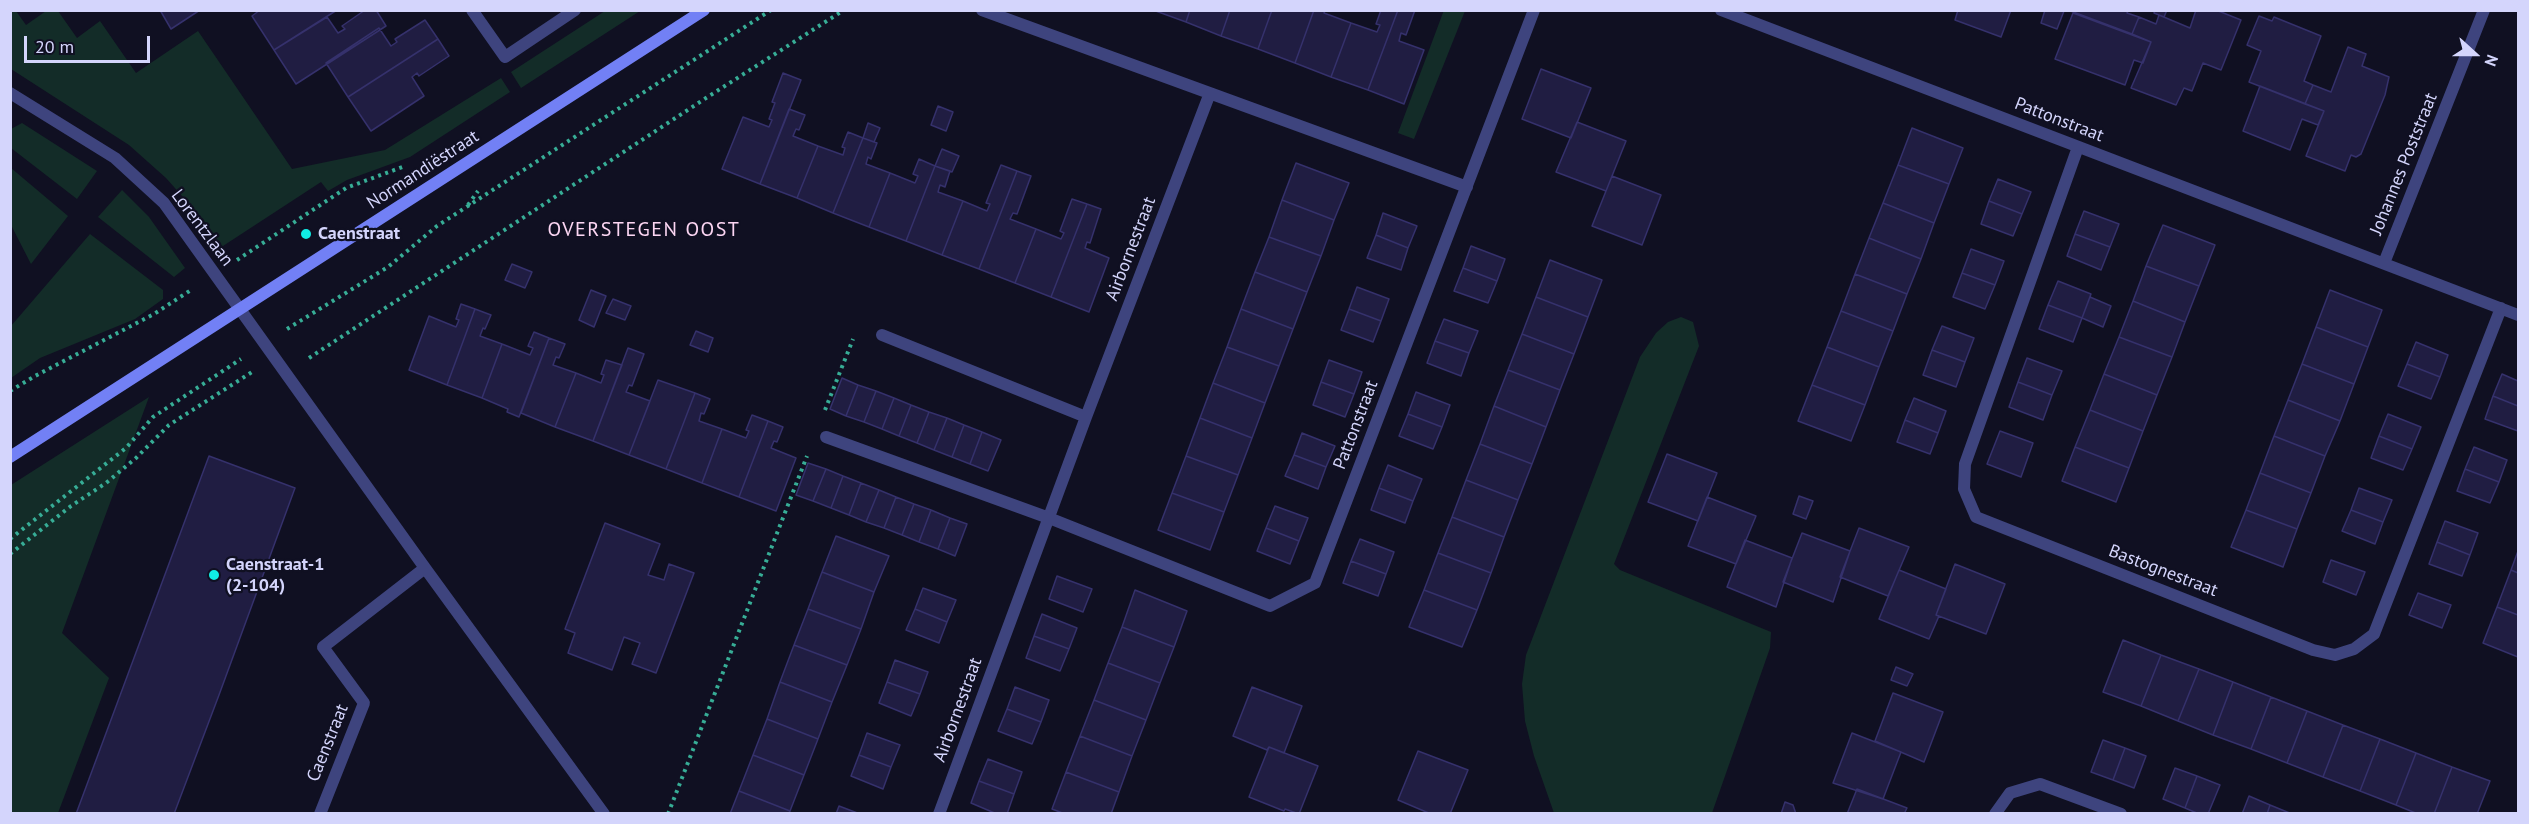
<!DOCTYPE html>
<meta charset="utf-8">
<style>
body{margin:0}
#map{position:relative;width:2529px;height:824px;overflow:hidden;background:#101022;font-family:"PT Sans",sans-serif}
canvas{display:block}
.frame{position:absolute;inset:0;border:12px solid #d4d5fc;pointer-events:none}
.north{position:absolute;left:2445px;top:24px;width:60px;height:60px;-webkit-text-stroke:4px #101022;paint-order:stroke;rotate:111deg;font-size:16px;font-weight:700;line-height:24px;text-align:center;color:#d4d5fc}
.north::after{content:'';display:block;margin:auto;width:21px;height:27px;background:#d4d5fc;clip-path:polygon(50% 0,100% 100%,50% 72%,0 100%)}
.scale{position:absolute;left:24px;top:36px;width:126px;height:27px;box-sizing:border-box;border:3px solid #d4d5fc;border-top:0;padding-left:8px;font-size:18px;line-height:21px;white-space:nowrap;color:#d4d5fc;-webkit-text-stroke:4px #101022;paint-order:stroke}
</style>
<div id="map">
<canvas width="2529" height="824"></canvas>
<div class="frame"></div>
<div class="north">N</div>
<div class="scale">20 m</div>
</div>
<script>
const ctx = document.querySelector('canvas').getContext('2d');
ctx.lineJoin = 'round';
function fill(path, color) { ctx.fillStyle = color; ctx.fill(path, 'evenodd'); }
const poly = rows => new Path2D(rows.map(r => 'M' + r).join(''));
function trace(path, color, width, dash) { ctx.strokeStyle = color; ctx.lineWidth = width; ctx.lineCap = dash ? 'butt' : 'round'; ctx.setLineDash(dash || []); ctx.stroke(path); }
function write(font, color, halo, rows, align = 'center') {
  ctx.font = font + ' "PT Sans",sans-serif'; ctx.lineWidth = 4.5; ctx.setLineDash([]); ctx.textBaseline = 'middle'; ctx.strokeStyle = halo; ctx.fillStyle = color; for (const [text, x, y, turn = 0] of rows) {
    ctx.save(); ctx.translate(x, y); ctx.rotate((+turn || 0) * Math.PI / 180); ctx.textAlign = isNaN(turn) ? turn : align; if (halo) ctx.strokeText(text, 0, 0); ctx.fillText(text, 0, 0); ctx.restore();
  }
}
fill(poly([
 [1444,10,1465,11,1414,139,1398,133],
 [10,11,16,11,26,25,46,11,58,11,77,38,100,21,136,73,198,31,292,169,385,150,501,78,510,92,410,157,347,180,328,191,321,182,223,246,219,244,199,215,166,178,129,145,11,69],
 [605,11,640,11,521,88,511,72],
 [22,123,97,171,77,199,11,148,11,129],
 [11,168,68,216,31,264,11,225],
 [122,190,149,217,185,268,174,277,98,217],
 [90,234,163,290,163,299,135,319,40,358,11,378,11,326],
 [1681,317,1693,322,1699,346,1614,564,1620,570,1771,632,1770,648,1712,813,1554,813,1534,756,1525,721,1522,684,1526,655,1640,357,1656,333,1668,322],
 [149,397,62,633,109,678,58,813,11,813,11,485]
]), '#132c28');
const building = poly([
 [160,10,200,10,171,29,160,10],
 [260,10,337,10,274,50,252,16,260,10],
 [365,10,376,10,386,26,296,84,274,50,327,17,338,33,345,29,342,26,365,10],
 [1153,10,1190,10,1186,22,1153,10],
 [1190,10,1230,10,1221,36,1186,22,1190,10],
 [1230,10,1272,10,1258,49,1221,36,1230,10],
 [1272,10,1314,10,1295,63,1258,49,1272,10],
 [1314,10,1325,10,1324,13,1351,23,1331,77,1295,63,1314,10],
 [1381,10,1398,10,1368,90,1331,77,1351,23,1377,32,1380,25,1376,24,1381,10],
 [1398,10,1415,10,1406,35,1401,33,1399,41,1424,50,1404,104,1368,90,1398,10],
 [1958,10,2011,10,2001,37,1955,20,1958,10],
 [2045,10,2064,11,2057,29,2041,23,2045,10],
 [2068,10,2128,10,2127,13,2139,17,2132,34,2068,10],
 [2155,10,2167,10,2164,17,2154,13,2155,10],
 [2196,10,2216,10,2241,20,2221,70,2203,63,2192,91,2184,88,2176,105,2131,88,2151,42,2132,34,2139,17,2156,24,2159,15,2190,28,2196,10],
 [2073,13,2151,42,2143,63,2134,60,2125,85,2055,59,2073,13],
 [2259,16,2272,21,2274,17,2321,36,2304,81,2313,85,2305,104,2249,82,2261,51,2247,45,2259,16],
 [425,20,438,39,348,97,326,63,379,28,391,46,397,42,395,39,425,20],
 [438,39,449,56,419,76,417,73,412,77,424,96,371,131,348,97,438,39],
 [2348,47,2366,54,2362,66,2389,77,2385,95,2361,154,2356,157,2351,155,2345,171,2306,156,2324,111,2305,104,2313,85,2331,92,2348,47],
 [1541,69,1591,88,1571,138,1522,119,1541,69],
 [783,73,801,80,760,184,722,169,743,117,769,127,772,120,769,119,775,103,772,102,783,73],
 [2260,86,2324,111,2318,125,2302,119,2290,150,2243,131,2260,86],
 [938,106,953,112,946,131,931,125,938,106],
 [789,109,805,115,799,130,796,129,793,136,818,146,797,198,760,184,789,109],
 [1577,122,1626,141,1606,191,1556,172,1577,122],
 [868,123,880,128,874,142,863,138,868,123],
 [1912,128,1963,148,1949,184,1898,165,1912,128],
 [848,132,863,138,833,213,797,198,818,146,843,155,845,148,842,147,848,132],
 [863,138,877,143,871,159,868,157,866,164,890,173,869,227,833,213,863,138],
 [942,149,959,156,952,172,935,166,942,149],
 [919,159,935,166,906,241,869,227,890,173,915,183,918,176,913,174,919,159],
 [1296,163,1349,183,1334,220,1282,200,1296,163],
 [1001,165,1017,171,979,269,942,255,963,201,987,211,990,204,986,203,1001,165],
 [1898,165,1949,184,1934,223,1883,203,1898,165],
 [935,166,950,171,945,187,940,185,938,192,963,201,942,255,906,241,935,166],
 [1017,171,1031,176,1017,214,1013,213,1010,219,1036,229,1015,283,979,269,1017,171],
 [1612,176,1661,195,1642,245,1592,226,1612,176],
 [1998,179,2031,192,2022,214,1989,201,1998,179],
 [1072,199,1087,204,1051,297,1015,283,1036,229,1061,239,1064,233,1060,231,1072,199],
 [1282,200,1334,220,1321,256,1269,237,1282,200],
 [1989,201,2022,214,2013,236,1981,224,1989,201],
 [1883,203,1934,223,1921,259,1869,238,1883,203],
 [1087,204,1101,209,1090,243,1087,242,1085,248,1109,258,1089,312,1051,297,1087,204],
 [2084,211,2119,224,2110,247,2075,234,2084,211],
 [1383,213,1417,226,1408,248,1376,235,1383,213],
 [2163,225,2215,245,2199,286,2146,266,2163,225],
 [2075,234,2110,247,2101,270,2067,256,2075,234],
 [1376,235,1408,248,1401,270,1367,258,1376,235],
 [1269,237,1321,256,1307,292,1255,272,1269,237],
 [1869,238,1921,259,1907,294,1855,274,1869,238],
 [1471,246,1505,259,1497,281,1463,268,1471,246],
 [1971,249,2004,261,1995,285,1962,273,1971,249],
 [1550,260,1602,280,1588,317,1536,297,1550,260],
 [512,264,532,272,525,288,505,280,512,264],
 [2146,266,2199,286,2185,322,2133,301,2146,266],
 [1463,268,1497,281,1488,303,1454,291,1463,268],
 [1255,272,1307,292,1293,329,1241,309,1255,272],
 [1962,273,1995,285,1985,309,1953,297,1962,273],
 [1855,274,1907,294,1893,331,1841,311,1855,274],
 [2058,281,2091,294,2082,318,2048,305,2058,281],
 [1357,287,1389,299,1381,321,1349,309,1357,287],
 [591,290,606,296,594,327,579,320,591,290],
 [2330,290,2382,310,2368,347,2316,327,2330,290],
 [1536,297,1588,317,1574,354,1522,334,1536,297],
 [2090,297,2111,306,2103,327,2082,318,2090,297],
 [613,299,631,306,625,320,606,313,613,299],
 [2133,301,2185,322,2172,357,2119,337,2133,301],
 [461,304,475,309,447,385,409,370,429,316,456,327,459,320,456,319,461,304],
 [2048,305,2082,318,2073,342,2039,329,2048,305],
 [475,309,491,315,485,329,483,328,480,336,502,344,482,398,447,385,475,309],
 [1241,309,1293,329,1279,366,1227,347,1241,309],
 [1349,309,1381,321,1373,342,1341,330,1349,309],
 [1841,311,1893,331,1879,367,1827,347,1841,311],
 [1444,319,1478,331,1469,353,1435,341,1444,319],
 [1942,326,1974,338,1965,362,1932,350,1942,326],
 [2316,327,2368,347,2354,384,2302,364,2316,327],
 [696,331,713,338,708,352,690,345,696,331],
 [534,332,549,338,519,417,507,412,508,409,482,398,502,344,530,355,533,348,528,346,534,332],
 [1522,334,1574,354,1560,390,1508,370,1522,334],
 [2119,337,2172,357,2157,395,2104,374,2119,337],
 [549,338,565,344,559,358,556,357,553,365,576,373,555,427,521,413,549,338],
 [1435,341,1469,353,1461,376,1427,363,1435,341],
 [2416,342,2448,355,2440,377,2407,364,2416,342],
 [1227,347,1279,366,1265,403,1213,383,1227,347],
 [1827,347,1879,367,1865,405,1812,385,1827,347],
 [628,348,644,354,632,386,629,385,626,392,650,401,629,455,593,441,628,348],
 [1932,350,1965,362,1956,387,1923,375,1932,350],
 [2027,358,2062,371,2052,395,2018,382,2027,358],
 [606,360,622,365,593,441,555,427,576,373,601,383,604,375,601,374,606,360],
 [1329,360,1362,372,1354,394,1321,382,1329,360],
 [2302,364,2354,384,2340,421,2288,400,2302,364],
 [2407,364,2440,377,2431,399,2398,386,2407,364],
 [1508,370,1560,390,1546,427,1494,406,1508,370],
 [2104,374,2157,395,2143,431,2090,410,2104,374],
 [2502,374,2518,381,2518,406,2493,396,2502,374],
 [842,378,858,385,846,416,830,409,842,378],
 [658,380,695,393,666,469,629,455,658,380],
 [1321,382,1354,394,1345,417,1313,405,1321,382],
 [2018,382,2052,395,2043,420,2009,407,2018,382],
 [1213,383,1265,403,1252,438,1200,418,1213,383],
 [858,385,876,391,864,422,846,416,858,385],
 [1812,385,1865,405,1851,441,1798,421,1812,385],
 [876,391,894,398,882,429,864,422,876,391],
 [1416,392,1450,405,1442,427,1408,414,1416,392],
 [695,393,710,399,704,414,701,413,699,421,722,429,702,483,666,469,695,393],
 [2493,396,2518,406,2518,431,2485,419,2493,396],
 [894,398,911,405,899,436,882,429,894,398],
 [1914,398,1946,411,1938,433,1905,420,1914,398],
 [2288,400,2340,421,2325,456,2274,436,2288,400],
 [911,405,929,412,917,443,899,436,911,405],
 [1494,406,1546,427,1532,464,1480,444,1494,406],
 [2090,410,2143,431,2129,468,2075,447,2090,410],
 [929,412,947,418,934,450,917,443,929,412],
 [1408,414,1442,427,1433,449,1399,436,1408,414],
 [2388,414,2421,427,2412,449,2379,436,2388,414],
 [752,415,768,421,739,497,702,483,722,429,746,438,749,431,746,430,752,415],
 [947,418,964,425,952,457,934,450,947,418],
 [1200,418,1252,438,1238,475,1186,456,1200,418],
 [1905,420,1938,433,1930,454,1897,442,1905,420],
 [768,421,783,427,777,442,774,441,771,448,796,458,776,511,739,497,768,421],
 [964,425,982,432,970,464,952,457,964,425],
 [2000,431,2033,443,2021,477,1987,464,2000,431],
 [982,432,1001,440,988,471,970,464,982,432],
 [1302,433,1335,446,1326,467,1294,455,1302,433],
 [2274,436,2325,456,2311,493,2260,473,2274,436],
 [2379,436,2412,449,2403,470,2371,458,2379,436],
 [1480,444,1532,464,1518,500,1466,480,1480,444],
 [2075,447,2129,468,2116,502,2062,481,2075,447],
 [2474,447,2507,460,2499,482,2465,469,2474,447],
 [1667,454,1717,473,1698,521,1648,502,1667,454],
 [1294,455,1326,467,1318,489,1285,476,1294,455],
 [209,456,295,488,219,695,174,814,76,814,209,456],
 [1186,456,1238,475,1224,512,1172,493,1186,456],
 [808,463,826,469,813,501,796,495,808,463],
 [1388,465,1422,479,1413,501,1379,488,1388,465],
 [826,469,843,476,831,508,813,501,826,469],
 [2465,469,2499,482,2490,503,2457,491,2465,469],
 [2260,473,2311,493,2297,529,2246,510,2260,473],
 [843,476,861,483,849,515,831,508,843,476],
 [1466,480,1518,500,1504,537,1452,517,1466,480],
 [861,483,879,490,866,522,849,515,861,483],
 [1379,488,1413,501,1405,523,1371,510,1379,488],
 [2359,488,2392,500,2383,522,2351,510,2359,488],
 [879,490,896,497,884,528,866,522,879,490],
 [1172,493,1224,512,1210,550,1158,530,1172,493],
 [1799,496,1813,501,1806,519,1793,514,1799,496],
 [896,497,914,504,902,535,884,528,896,497],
 [1707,497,1756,516,1736,564,1688,546,1707,497],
 [914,504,931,510,919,542,902,535,914,504],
 [1275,506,1308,518,1299,541,1266,528,1275,506],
 [931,510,950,518,938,549,919,542,931,510],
 [2246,510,2297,529,2283,567,2231,547,2246,510],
 [2351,510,2383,522,2375,544,2342,531,2351,510],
 [1452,517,1504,537,1491,573,1438,553,1452,517],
 [950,518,967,524,955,556,938,549,950,518],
 [2445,521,2478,533,2470,555,2437,542,2445,521],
 [605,523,660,544,648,575,664,580,669,564,694,573,656,673,632,664,640,643,624,637,612,670,568,653,575,633,565,629,605,523],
 [1266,528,1299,541,1290,564,1257,551,1266,528],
 [1859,528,1909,547,1888,596,1840,577,1859,528],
 [1802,533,1850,551,1833,602,1783,582,1802,533],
 [836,536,889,556,874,592,822,572,836,536],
 [1360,539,1394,552,1386,574,1351,561,1360,539],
 [1745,540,1792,558,1776,607,1727,587,1745,540],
 [2437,542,2470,555,2462,576,2429,564,2437,542],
 [2518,551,2518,573,2511,570,2518,551],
 [1438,553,1491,573,1477,610,1424,590,1438,553],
 [2331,560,2365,572,2356,595,2323,582,2331,560],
 [1351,561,1386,574,1378,596,1343,583,1351,561],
 [1955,564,2005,584,1986,634,1936,615,1955,564],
 [1899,570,1946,589,1936,615,1939,616,1929,639,1879,619,1899,570],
 [2511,570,2518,573,2518,615,2497,607,2511,570],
 [822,572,874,592,861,629,808,609,822,572],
 [1057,576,1092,589,1083,612,1049,599,1057,576],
 [923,588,956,600,947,622,915,609,923,588],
 [1135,590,1187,611,1174,647,1122,627,1135,590],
 [1424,590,1477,610,1462,647,1409,627,1424,590],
 [2418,593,2451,605,2442,628,2409,615,2418,593],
 [2497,607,2518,615,2518,657,2483,643,2497,607],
 [808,609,861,629,847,665,794,645,808,609],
 [915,609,947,622,939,643,906,630,915,609],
 [1042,614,1077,628,1069,649,1034,636,1042,614],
 [1122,627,1174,647,1160,683,1108,663,1122,627],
 [1034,636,1069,649,1060,671,1026,658,1034,636],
 [2123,640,2161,655,2141,706,2103,692,2123,640],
 [794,645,847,665,832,702,780,682,794,645],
 [2161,655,2199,669,2178,721,2141,706,2161,655],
 [895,660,928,672,920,694,887,682,895,660],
 [1108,663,1160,683,1146,720,1094,700,1108,663],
 [1896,667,1913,674,1907,686,1891,680,1896,667],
 [2199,669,2233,682,2213,735,2178,721,2199,669],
 [780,682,832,702,818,739,767,719,780,682],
 [887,682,920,694,911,716,879,703,887,682],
 [2233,682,2271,697,2251,749,2213,735,2233,682],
 [1015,687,1049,700,1041,722,1007,709,1015,687],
 [1252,687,1302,706,1284,753,1269,747,1267,750,1233,736,1252,687],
 [1893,693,1943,712,1924,762,1875,741,1893,693],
 [2271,697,2307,711,2287,763,2251,749,2271,697],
 [1094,700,1146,720,1132,756,1080,736,1094,700],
 [1007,709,1041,722,1032,744,998,731,1007,709],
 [2307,711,2343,725,2323,777,2287,763,2307,711],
 [767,719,818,739,804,775,753,755,767,719],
 [2343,725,2380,739,2360,791,2323,777,2343,725],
 [867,733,900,745,891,767,859,755,867,733],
 [1852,733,1901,752,1883,799,1833,783,1852,733],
 [1080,736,1132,756,1119,792,1066,772,1080,736],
 [2380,739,2416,753,2396,805,2360,791,2380,739],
 [2103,740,2125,748,2113,780,2091,772,2103,740],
 [1269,747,1318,766,1299,814,1285,809,1284,811,1249,797,1269,747],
 [2125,748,2146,756,2134,788,2113,780,2125,748],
 [1418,751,1468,770,1450,814,1431,814,1398,800,1418,751],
 [2416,753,2452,767,2434,814,2418,814,2396,805,2416,753],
 [753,755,804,775,790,811,739,791,753,755],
 [859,755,891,767,883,789,851,776,859,755],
 [988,759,1022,772,1014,794,979,781,988,759],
 [2452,767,2490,781,2477,814,2434,814,2452,767],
 [2175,768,2197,776,2185,808,2163,799,2175,768],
 [1066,772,1119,792,1111,814,1065,814,1052,809,1066,772],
 [2197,776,2220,785,2208,814,2199,814,2185,808,2197,776],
 [979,781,1014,794,1007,814,997,814,971,803,979,781],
 [1857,789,1907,808,1904,814,1847,814,1857,789],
 [739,791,790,811,789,814,730,814,739,791],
 [2249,796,2270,805,2267,814,2242,814,2249,796],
 [1785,802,1793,805,1796,814,1781,814,1785,802],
 [2270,805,2292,814,2267,814,2270,805],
 [839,806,860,814,836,814,839,806]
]);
fill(building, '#201d42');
trace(building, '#35316c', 1.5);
trace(poly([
 [468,205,478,191],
 [237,260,346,188,405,166],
 [287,329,388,267,437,226,771,10],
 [309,358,706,98,844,10],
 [10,391,35,376,154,314,191,290],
 [825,410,853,339],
 [10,539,126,448,153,417,241,359],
 [10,554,71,506,106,483,136,458,169,425,252,372],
 [668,814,807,456]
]), '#37ad96', 4, [3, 4.5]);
trace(poly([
 [472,10,505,57,575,10],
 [982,10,1467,187],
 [1721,10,2518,315],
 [10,93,115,158,164,203,425,568,604,814],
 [2078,147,1965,464,1964,489,1976,517,2313,650,2335,655,2354,649,2374,634,2501,308],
 [2384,263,2484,10],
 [882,335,1086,417],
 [826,437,1049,518,1270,606,1315,583,1534,10],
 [320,814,364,703,323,647,425,568],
 [939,814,1086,417,1210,93],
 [1995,814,2010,793,2040,784,2121,814]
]), '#3e447e', 12);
trace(poly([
 [10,457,704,10]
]), '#7280f5', 12);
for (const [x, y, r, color] of [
 [306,234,6,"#10ece5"],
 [214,575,6,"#10ece5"]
]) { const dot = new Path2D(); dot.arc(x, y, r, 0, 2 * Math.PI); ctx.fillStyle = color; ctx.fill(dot); trace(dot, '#101022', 2); }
write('18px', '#d4d5fc', '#101022', [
 ["Pattonstraat",2059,120,21],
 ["Johannes Poststraat",2404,164,-68],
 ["Normandiëstraat",423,170,-33],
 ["Lorentzlaan",202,228,53],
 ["Airbornestraat",1131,249,-69],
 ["Pattonstraat",1356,425,-69],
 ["Bastognestraat",2163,571,21],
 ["Airbornestraat",958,710,-70],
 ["Caenstraat",328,743,-68]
]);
write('bold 18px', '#d4d5fc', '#101022', [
 ["Caenstraat",318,234],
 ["Caenstraat-1",226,565],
 ["(2-104)",226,586]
], 'left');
ctx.letterSpacing = '1.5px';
write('20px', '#fcd6f3', '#101022', [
 ["OVERSTEGEN OOST",644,230]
]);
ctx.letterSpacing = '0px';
</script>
